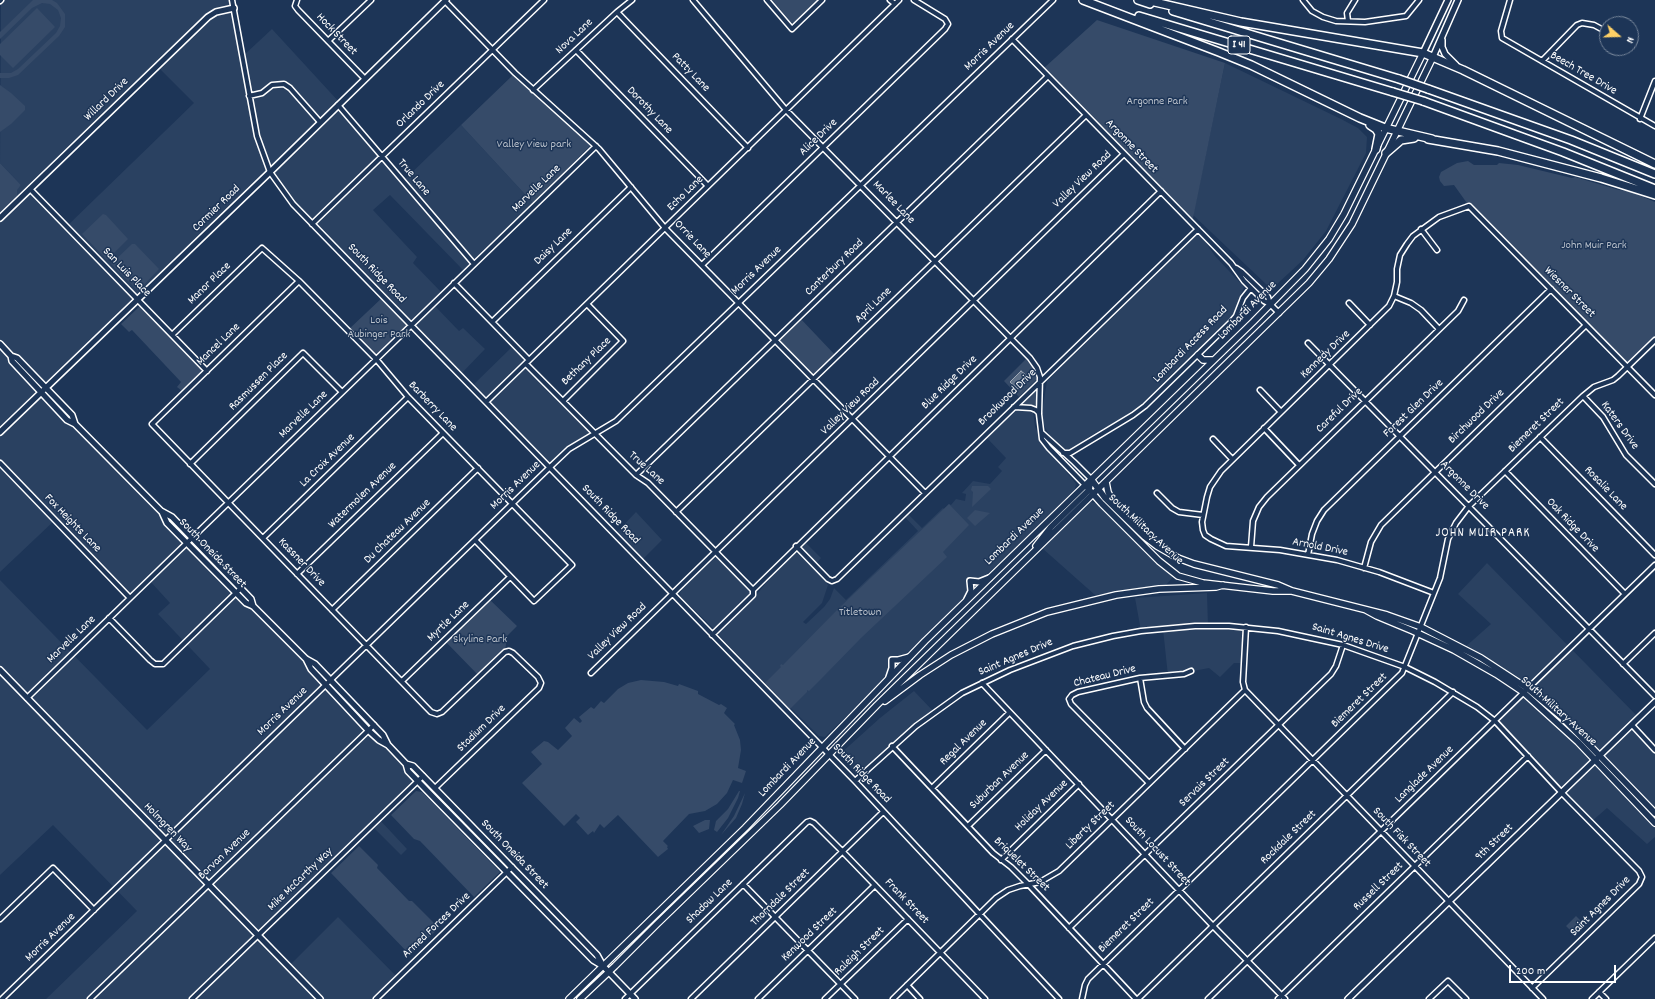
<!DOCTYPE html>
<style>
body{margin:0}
#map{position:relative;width:1655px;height:999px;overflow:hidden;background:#1d3557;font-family:Dekko,sans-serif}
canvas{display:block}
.north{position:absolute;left:1599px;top:16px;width:40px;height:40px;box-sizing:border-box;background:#1d3557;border:1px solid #77869a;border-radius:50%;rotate:110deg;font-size:11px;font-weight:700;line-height:16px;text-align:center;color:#fff}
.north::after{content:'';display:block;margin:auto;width:14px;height:18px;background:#ffd166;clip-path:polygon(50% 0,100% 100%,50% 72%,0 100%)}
.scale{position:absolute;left:1509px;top:965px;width:107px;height:18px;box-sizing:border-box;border:2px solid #fff;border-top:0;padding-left:5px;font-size:12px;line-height:14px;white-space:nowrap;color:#fff;-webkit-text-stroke:3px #1d3557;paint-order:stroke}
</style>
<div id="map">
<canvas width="1655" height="999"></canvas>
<div class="north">N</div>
<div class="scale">200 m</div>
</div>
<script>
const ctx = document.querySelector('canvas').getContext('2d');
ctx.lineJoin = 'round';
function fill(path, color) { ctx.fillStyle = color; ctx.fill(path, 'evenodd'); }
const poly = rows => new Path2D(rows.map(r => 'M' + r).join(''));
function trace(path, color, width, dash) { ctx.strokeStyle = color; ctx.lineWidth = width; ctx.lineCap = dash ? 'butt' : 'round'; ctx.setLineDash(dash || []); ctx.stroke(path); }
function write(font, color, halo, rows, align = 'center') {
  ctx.font = font + ' Dekko,sans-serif'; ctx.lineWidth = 3; ctx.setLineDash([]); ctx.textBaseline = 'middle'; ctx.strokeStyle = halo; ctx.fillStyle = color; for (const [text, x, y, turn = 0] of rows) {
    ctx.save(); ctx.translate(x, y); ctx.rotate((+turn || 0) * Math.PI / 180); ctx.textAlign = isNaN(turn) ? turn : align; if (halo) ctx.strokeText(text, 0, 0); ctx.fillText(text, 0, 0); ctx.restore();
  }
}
fill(poly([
 [1,0,232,0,243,56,272,29,340,103,338,104,403,181,461,125,533,203,463,270,390,195,373,210,417,257,413,263,443,294,433,304,459,331,463,328,485,349,460,375,293,204,270,172,41,392,67,420,75,424,156,506,167,523,185,541,128,596,55,520,0,572,0,218,20,199,17,196,17,189,21,185,0,163],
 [157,66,194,103,67,226,30,189],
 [1225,63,1341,119,1358,128,1367,137,1366,153,1326,231,1303,260,1275,286,1267,285,1193,215],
 [1197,235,1202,237,1215,256,1244,287,1233,315,1138,407,1125,416,1087,438,1070,452,1066,452,1051,439,1044,425,1042,413,1047,381],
 [514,345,529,360,526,363,596,434,569,449,549,468,471,387],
 [1015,409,1031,409,1033,411,1035,426,1040,440,1073,480,1076,484,1075,489,1011,553,981,579,973,579,968,584,969,591,968,593,956,607,903,657,893,657,889,661,890,664,889,672,877,686,828,734,825,737,819,736,742,660,719,635,718,632,754,598,774,573,793,554,799,553,806,560,810,556,802,547,805,542,821,558,813,567,828,585,822,603,803,622,806,624,824,607,830,599,834,588,846,600,918,531,904,516,907,513,922,528,943,508,944,509,949,504,951,505,956,499,965,501,966,494,962,493,973,481,990,484,1002,471,998,467,1006,458,986,437,991,434],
 [1090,502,1096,503,1129,535,1146,554,1174,576,1165,586,1095,595,1042,548],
 [636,512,662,540,641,561,615,534],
 [187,543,306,659,368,730,388,745,418,781,379,819,407,849,401,855,372,826,258,936,288,967,338,917,398,978,376,999,46,999,137,911,53,825,0,875,0,580,147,730,210,669,158,614,170,603,149,580],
 [716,557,751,592,714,629,681,597,680,593,682,589],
 [1487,563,1639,718,1632,725,1655,750,1655,813,1547,704,1464,648,1491,624,1458,594],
 [1207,593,1208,626,1246,627,1244,663,1234,663,1220,677,1209,668,1168,676,1163,629,1141,631,1135,598],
 [914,691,934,712,859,778,840,754,880,718],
 [1523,692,1549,715,1655,823,1655,837,1647,844,1607,808,1591,822,1495,721]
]), '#2a4161');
fill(poly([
 [33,0,52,0,57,3,65,14,65,27,59,36,18,75,9,78,0,78,0,73,11,73,18,69,56,33,60,26,61,18,58,10,50,4,42,3,32,8,0,39,0,32],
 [772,0,818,0,794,23,791,22],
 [37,8,55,27,13,68,0,55,0,44],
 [1097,20,1225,63,1192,223,1044,68],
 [513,75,590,143,591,145,533,203,461,125],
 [0,85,11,93,25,106,25,110,11,124,0,132],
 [1468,161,1474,165,1497,165,1499,163,1518,165,1572,178,1575,177,1619,190,1629,191,1655,202,1655,340,1628,367,1469,206,1454,185,1444,186,1440,181,1439,177,1441,172,1457,163],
 [0,163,21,185,17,190,17,196,20,199,0,218],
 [103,214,106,215,128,239,107,260,82,234],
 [132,244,135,244,159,269,138,291,111,264],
 [384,296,411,325,376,359,348,330],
 [140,306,201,368,201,373,182,391,177,387,181,382,132,330,129,332,121,324],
 [799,317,836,356,813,378,775,340],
 [1026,359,1034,368,1037,379,1019,397,1004,381],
 [1035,391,1038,392,1035,407,1023,405,1023,403],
 [972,486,988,486,991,489,972,507,973,492,971,490],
 [949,504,969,525,943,552,947,557,861,638,823,677,809,691,807,690,807,692,790,709,765,683,781,667,780,666,781,664,783,665,839,608],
 [975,510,990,513,975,526,967,518],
 [488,598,517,626,507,636,505,652,479,676,444,640],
 [641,680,664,682,678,686,679,684,698,691,698,694,719,705,721,704,727,708,724,713,735,724,734,725,740,740,741,750,738,768,746,771,742,783,733,780,727,793,717,804,705,811,689,814,663,841,668,846,667,847,668,849,658,857,618,815,604,828,600,824,594,833,593,831,588,835,576,822,580,818,576,814,564,826,522,783,542,764,531,752,544,741,548,742,558,750,572,736,565,728,574,718,580,723,582,721,579,717,591,707,594,709,601,701,604,703,618,689,628,683],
 [416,791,422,792,500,872,474,897,420,841,414,839,391,815],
 [739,791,740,791,738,798,728,818,717,832,714,830,716,821,728,809],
 [745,793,742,804,736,818,721,835,734,816],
 [705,820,710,820,709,829,699,833,693,826],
 [359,846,378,865,377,868,409,901,412,901,439,928,410,955,331,873],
 [1576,916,1584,924,1574,934,1566,926]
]), '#364b69');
const water = poly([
 [1021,371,1026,375,1028,379,1025,383,1018,389,1010,382,1021,371]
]);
fill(water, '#617289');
trace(water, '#a0aab8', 1);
const minor = poly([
 [232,0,257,136,270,172,293,204,855,781,1059,999],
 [297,0,295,6,298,10,365,79],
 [693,0,786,110,1030,358,1037,368,1040,377,1039,414,1042,439,1049,448,1085,485],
 [767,0,792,29,822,0],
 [890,0,895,4],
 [1303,0,1312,11,1323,17,1336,21,1365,22,1406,16,1419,0],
 [1510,0,1501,31,1502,38,1655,126],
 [0,1,1,0],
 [445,1,515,73,599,149,665,228,925,493],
 [617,12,748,148],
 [1348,21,1347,13,1355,0],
 [1012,39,1231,263,1244,281,1264,301,1270,304,1279,313],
 [328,41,371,0],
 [576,50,708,186],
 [1542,61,1577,25,1582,23,1594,25,1607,32],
 [533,90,617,12,632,0],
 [249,96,262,93,272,85,284,84,290,88,320,122],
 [338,105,474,264],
 [1640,119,1655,81],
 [30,189,207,371],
 [312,224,544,0],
 [1421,229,1437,250],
 [702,265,945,29,948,24,945,19,914,0],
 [1236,268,1242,272,1268,297,1270,304],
 [299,281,152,424,431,712,437,714,442,712,505,652,509,651,513,653,538,677,541,683,539,688,435,788],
 [454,283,529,360],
 [1394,296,1411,303,1421,310,1439,329],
 [1349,303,1370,325],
 [492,322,631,187],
 [172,335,262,248,299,281,376,359,408,397,572,565,534,601,475,540],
 [1308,343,1655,696],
 [526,364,636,475,648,483,753,590],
 [1260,390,1281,412],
 [1583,396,1603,417,1626,455,1655,484],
 [563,401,623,341,587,304],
 [486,402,899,0],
 [1014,407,1031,408,1036,410,1039,413],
 [1264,428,1299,465],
 [1042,433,1074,462,1091,479],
 [1540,437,1655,555],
 [1213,439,1232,459],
 [1063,453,1070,453,1133,415,1145,406,1230,323,1236,316,1243,298,1251,288],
 [0,463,130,598],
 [190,464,303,353,342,392],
 [1505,471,1625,594],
 [636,475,1048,76],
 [1157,493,1172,508,1179,512,1203,515],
 [676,512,1086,115],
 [263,538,408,397],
 [796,546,828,579,832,581,837,579,1198,229],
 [1251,547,1253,521,1259,507,1267,497,1458,311,1464,300],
 [1308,555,1312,534,1317,521,1324,510,1551,289],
 [1364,568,1371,542,1381,525,1586,325],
 [297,574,443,433],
 [753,590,1161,191],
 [1434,593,1379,572,1337,560,1280,550,1226,546,1211,539,1205,535,1203,530,1202,522,1207,497,1210,487,1221,471,1389,306,1394,296,1397,282,1397,269,1400,255,1407,244,1413,236,1439,217,1469,206,1655,395],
 [332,610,478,468],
 [109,618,150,660,155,664,163,664,241,588],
 [712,635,753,595,753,590],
 [1623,664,1655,633],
 [591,673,1124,154],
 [1140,678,1144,702,1147,708,1185,749],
 [402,681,510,577],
 [982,683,1213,926,1285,999],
 [1245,690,1543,999],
 [27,698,596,146],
 [1632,725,1655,750],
 [892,746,993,853,1011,867,1028,884,1136,999],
 [855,781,916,726,962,693,1010,670,1073,646,1113,636,1141,631,1195,626,1229,626,1278,631,1343,645,1405,667,1435,682,1477,707,1495,721,1562,793,1639,871,1642,877,1639,884,1532,988],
 [1149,783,1071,704,1069,699,1072,695,1078,692,1140,678,1184,674,1191,671],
 [932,788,1009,713],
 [968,826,1046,750],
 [1001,860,1079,784],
 [743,884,855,999],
 [0,919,53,868,94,910],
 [1069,928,1331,674,1336,666,1343,645],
 [907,985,920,999],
 [1599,992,1606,999],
 [2,999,549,468,569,449,616,421,1053,0],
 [90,999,374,725],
 [192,999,423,776],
 [376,999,512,867],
 [625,999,807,822,810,821,814,823,843,852,985,999],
 [691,999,883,812],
 [758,999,875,885],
 [825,999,908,919],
 [893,999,996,898,1008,890,1020,886,1040,882,1059,871,1245,690,1243,682,1246,627],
 [1082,999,1085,985,1088,979,1402,673,1440,578,1448,539,1456,523,1469,506,1583,396,1594,387,1613,380,1618,376,1655,340],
 [1138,999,1453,692],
 [1208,999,1655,565],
 [1278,999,1528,756],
 [1429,999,1448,981,1466,999],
 [1592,999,1655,938]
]);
const tertiary = poly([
 [1442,40,1442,47,1445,54,1456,65],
 [1423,53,1448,0],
 [1433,57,1458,0],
 [0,218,208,17,216,12,234,8],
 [0,344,11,356,17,358,72,415,75,424],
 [11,356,12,361,67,420,75,424,161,511,172,517,251,599,253,606],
 [0,432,270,172,446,0],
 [162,512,167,523,246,603,253,606,306,659,315,664,383,735,388,745],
 [967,599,971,591,970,581,979,582,989,578],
 [306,659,311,669,368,730,379,740,388,745,406,764,413,766,597,955,603,966],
 [0,670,320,999],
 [889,677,892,668,892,660,898,660,909,657],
 [406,764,408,771,438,802,593,960,603,966,635,999],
 [1348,999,1655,702]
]);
const secondary = poly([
 [1198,355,1203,360,1213,360],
 [1091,479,1105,498,1144,536,1157,546,1178,558,1194,564,1278,585,1292,591,1387,615,1421,627,1481,658,1527,688,1563,718,1655,813],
 [1106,482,1108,492,1114,504],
 [1085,485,1102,504,1159,561,1178,576,1203,583,1273,591,1292,591],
 [1036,546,1051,527,1089,490,1091,479],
 [1366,610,1377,616,1413,631,1454,650,1496,674,1523,692,1578,742,1655,823],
 [885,701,920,675,951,655,992,634,1047,612,1116,595,1159,589,1216,587,1223,585],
 [569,999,745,828,925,641,1253,322,1305,269,1329,239,1344,214,1423,53],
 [580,999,615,966,657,924,780,805,877,705,1309,283,1329,259,1352,224,1433,57]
]);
const motorway = poly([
 [1083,0,1219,52,1251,65,1360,118,1385,128,1432,139],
 [1138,0,1150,4],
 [1146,0,1241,22,1423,53,1463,70,1655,164],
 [1173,11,1399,79],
 [1139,16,1393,92],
 [1428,89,1571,140,1655,174],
 [1423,101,1563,152,1655,189],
 [1370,125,1376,129,1379,134,1376,149],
 [1428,139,1498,151,1601,178,1655,195],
 [1386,153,1401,140,1414,138]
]);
trace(minor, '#fff', 7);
trace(tertiary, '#fff', 8);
trace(secondary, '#fff', 8);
trace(motorway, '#fff', 10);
trace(minor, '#1d3557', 4);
trace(tertiary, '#1d3557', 5);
trace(secondary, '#1d3557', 5.5);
trace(motorway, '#1d3557', 7);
const motorwayBridge = poly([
 [1399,79,1428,89],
 [1393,92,1423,101]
]);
trace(motorwayBridge, '#fff', 10, []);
trace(motorwayBridge, '#1d3557', 7);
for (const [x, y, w] of [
 [1239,45,22]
]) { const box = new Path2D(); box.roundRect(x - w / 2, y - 9, w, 18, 3); ctx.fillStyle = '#1d3557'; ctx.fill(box); trace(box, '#fff', 1); }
write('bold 11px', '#fff', null, [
 ["I 41",1239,45]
]);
write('12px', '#fff', '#1d3557', [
 ["Hock Street",336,35,46],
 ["Nova Lane",575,37,-43],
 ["Morris Avenue",990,47,-44],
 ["Patty Lane",690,73,46],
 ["Beech Tree Drive",1583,74,30],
 ["Willard Drive",107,100,-44],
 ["Orlando Drive",421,105,-44],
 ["Dorothy Lane",649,111,46],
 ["Alice Drive",819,138,-44],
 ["Argonne Street",1131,147,46],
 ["True Lane",413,178,50],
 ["Valley View Road",1083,180,-44],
 ["Marvelle Lane",537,189,-44],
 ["Echo Lane",686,194,-44],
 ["Marlee Lane",893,203,46],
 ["Cormier Road",217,209,-44],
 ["Orrie Lane",692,240,46],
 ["Daisy Lane",554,247,-44],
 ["Canterbury Road",835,268,-44],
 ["Morris Avenue",757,271,-44],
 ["San Luis Place",126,273,46],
 ["South Ridge Road",376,274,46],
 ["Manor Place",210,284,-44],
 ["Wiesner Street",1569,293,45],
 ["April Lane",874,306,-44],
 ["Lombardi Avenue",1248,311,-45],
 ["Mancel Lane",219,345,-44],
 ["Lombardi Access Road",1191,345,-46],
 ["Kennedy Drive",1326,355,-44],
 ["Bethany Place",587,362,-44],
 ["Rasmussen Place",259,382,-45],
 ["Blue Ridge Drive",950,383,-44],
 ["Brookwood Drive",1008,398,-44],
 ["Barberry Lane",432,407,46],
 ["Valley View Road",851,407,-44],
 ["Forest Glen Drive",1414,409,-44],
 ["Careful Drive",1340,411,-44],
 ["Marvelle Lane",304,415,-44],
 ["Birchwood Drive",1477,417,-44],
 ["Biemeret Street",1537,426,-44],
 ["Katers Drive",1619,426,54],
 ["La Croix Avenue",328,461,-44],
 ["True Lane",646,469,42],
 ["Morris Avenue",516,486,-44],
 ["Argonne Drive",1464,486,45],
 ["Rosalie Lane",1605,489,46],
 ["Watermolen Avenue",363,496,-44],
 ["South Ridge Road",610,515,46],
 ["Fox Heights Lane",72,524,46],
 ["Oak Ridge Drive",1572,526,46],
 ["South Military Avenue",1145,530,43],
 ["Du Chateau Avenue",398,532,-44],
 ["Lombardi Avenue",1015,537,-44],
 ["Arnold Drive",1320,548,11],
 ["South Oneida Street",212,554,46],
 ["Kassner Drive",301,563,46],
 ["Myrtle Lane",449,622,-44],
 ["Valley View Road",618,632,-44],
 ["Saint Agnes Drive",1350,639,17],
 ["Marvelle Lane",72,640,-44],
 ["Saint Agnes Drive",1016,658,-23],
 ["Chateau Drive",1105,677,-14],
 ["Biemeret Street",1360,701,-44],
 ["Morris Avenue",283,712,-44],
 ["South Military Avenue",1558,712,42],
 ["Stadium Drive",482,729,-44],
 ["Regal Avenue",964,743,-44],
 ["Lombardi Avenue",788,768,-46],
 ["South Ridge Road",861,774,46],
 ["Langlade Avenue",1425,775,-44],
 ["Suburban Avenue",1000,781,-44],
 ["Servais Street",1205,783,-44],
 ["Holiday Avenue",1042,806,-44],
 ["Liberty Street",1091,826,-44],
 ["Holmgren Way",167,828,46],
 ["Rockdale Street",1289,838,-44],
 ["South Fisk Street",1401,838,46],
 ["9th Street",1495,843,-44],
 ["South Locust Street",1157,852,47],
 ["Borvan Avenue",225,855,-44],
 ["South Oneida Street",514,855,46],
 ["Briquelet Street",1021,865,44],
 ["Mike McCarthy Way",301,880,-44],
 ["Russell Street",1379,887,-44],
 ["Thorndale Street",781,898,-44],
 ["Shadow Lane",710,902,-44],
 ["Frank Street",906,902,46],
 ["Saint Agnes Drive",1601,907,-45],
 ["Armed Forces Drive",437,926,-44],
 ["Biemeret Street",1127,926,-44],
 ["Kenwood Street",810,935,-44],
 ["Morris Avenue",51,938,-44],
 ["Raleigh Street",860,952,-44]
]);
write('12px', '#b9c0ca', '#1d3557', [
 ["Argonne Park",1157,102],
 ["Valley View park",534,145],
 ["John Muir Park",1594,246],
 ["Lois",379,321],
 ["Aubinger Park",379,335],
 ["Titletown",860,613],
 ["Skyline Park",480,640]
]);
ctx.letterSpacing = '1px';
write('13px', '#fff', '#1d3557', [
 ["JOHN MUIR PARK",1483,534]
]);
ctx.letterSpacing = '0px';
</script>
